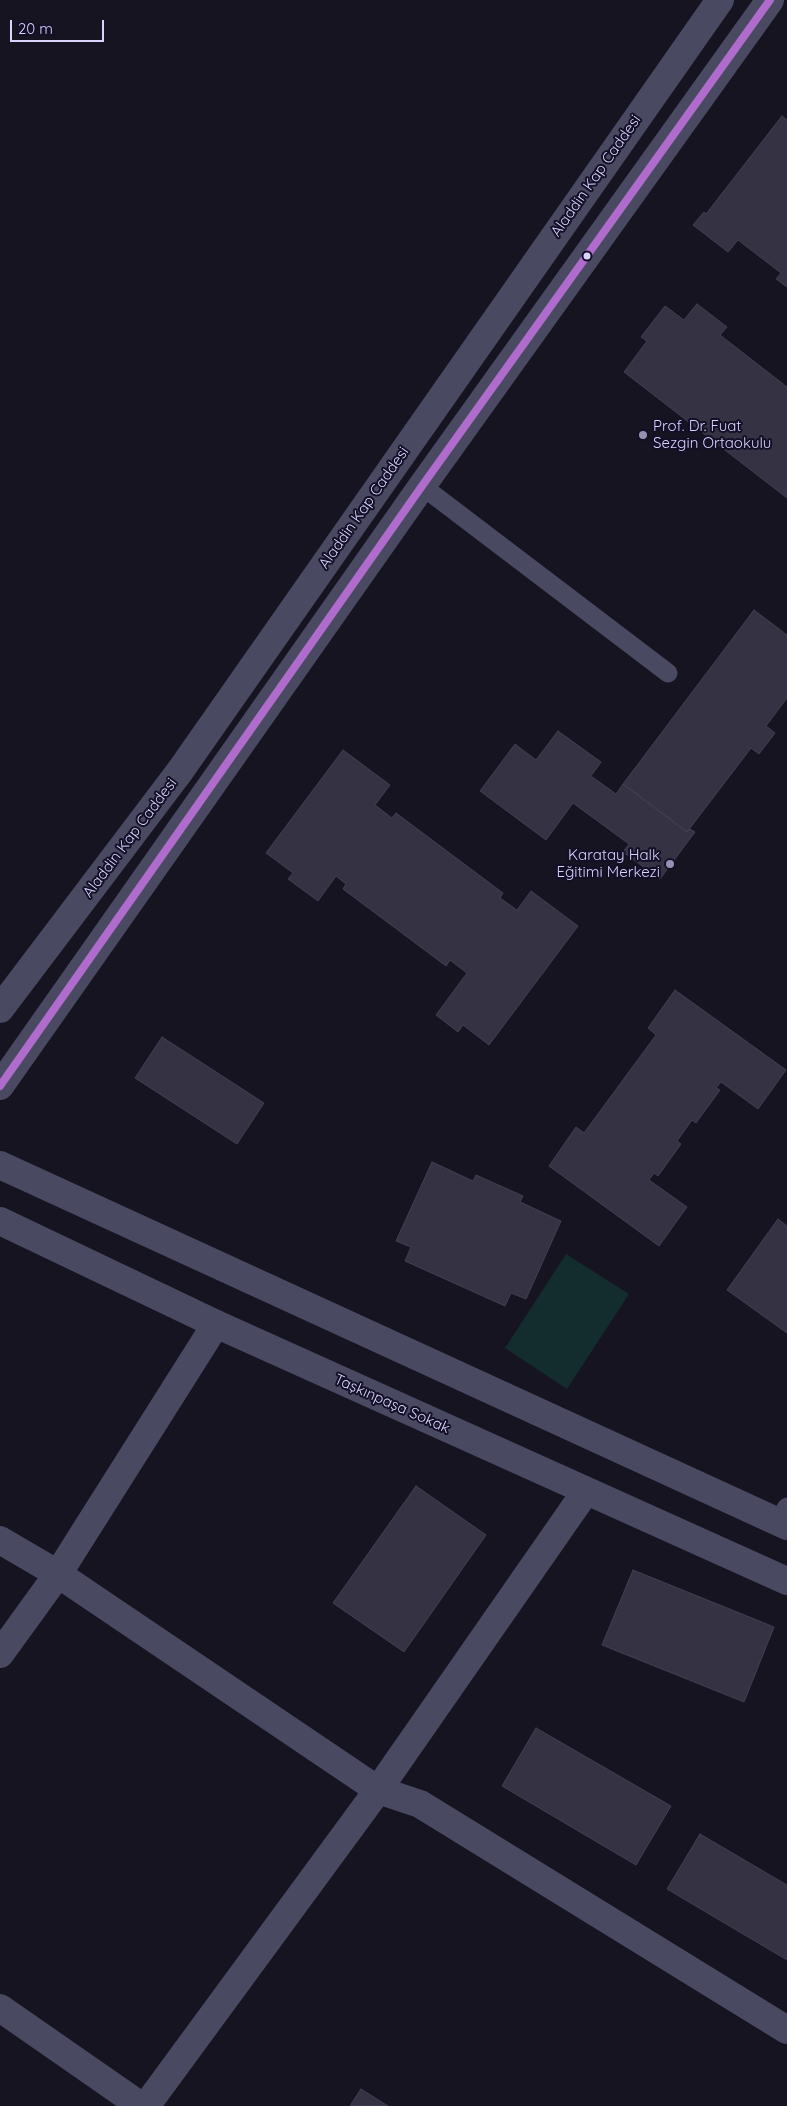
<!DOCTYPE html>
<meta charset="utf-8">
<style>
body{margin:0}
#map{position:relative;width:787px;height:2106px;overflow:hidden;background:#161421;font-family:Quicksand,sans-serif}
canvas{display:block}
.scale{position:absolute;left:10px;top:20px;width:94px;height:22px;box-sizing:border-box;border:2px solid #d9d4ff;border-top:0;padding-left:6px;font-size:15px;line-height:18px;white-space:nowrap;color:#d9d4ff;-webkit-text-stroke:4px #130f26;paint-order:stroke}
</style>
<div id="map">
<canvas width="787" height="2106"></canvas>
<div class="scale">20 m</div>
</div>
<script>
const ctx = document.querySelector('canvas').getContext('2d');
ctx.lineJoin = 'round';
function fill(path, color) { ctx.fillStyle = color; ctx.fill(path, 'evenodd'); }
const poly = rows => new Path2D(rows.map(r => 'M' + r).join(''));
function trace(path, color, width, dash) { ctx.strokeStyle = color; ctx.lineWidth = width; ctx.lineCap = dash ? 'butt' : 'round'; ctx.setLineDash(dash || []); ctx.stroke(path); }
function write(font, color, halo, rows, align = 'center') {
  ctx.font = font + ' Quicksand,sans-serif'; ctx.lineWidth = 4; ctx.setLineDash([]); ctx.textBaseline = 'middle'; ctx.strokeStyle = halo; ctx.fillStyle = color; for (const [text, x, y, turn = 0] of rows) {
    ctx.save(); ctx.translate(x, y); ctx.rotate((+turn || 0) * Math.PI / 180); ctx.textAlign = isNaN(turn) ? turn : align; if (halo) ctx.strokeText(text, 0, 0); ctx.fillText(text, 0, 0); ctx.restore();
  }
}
fill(poly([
 [566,1254,629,1294,567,1389,505,1348]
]), '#132c2d');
const building = poly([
 [782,116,787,120,787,287,776,279,781,273,738,240,728,252,693,225,704,212,706,214,782,116],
 [697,304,727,327,720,335,787,387,787,498,624,372,647,341,641,337,665,306,684,320,697,304],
 [754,610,787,635,787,698,766,726,775,733,759,754,751,748,687,832,623,784,754,610],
 [558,731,601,762,591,776,616,794,623,784,687,832,690,829,695,832,660,879,623,852,629,844,573,803,546,840,480,791,515,744,536,760,558,731],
 [343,750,390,785,375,805,392,818,396,813,503,893,500,898,517,910,531,891,578,926,489,1045,463,1025,458,1032,436,1015,467,973,450,960,446,966,343,889,346,884,336,876,318,901,288,879,293,873,266,853,343,750],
 [675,990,786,1070,758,1109,721,1082,716,1088,720,1090,696,1123,692,1120,677,1141,681,1144,658,1176,654,1173,649,1180,687,1207,659,1246,549,1166,576,1127,584,1133,656,1035,648,1028,675,990],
 [162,1037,264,1103,237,1144,135,1078,162,1037],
 [432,1162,473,1181,476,1175,523,1196,520,1202,561,1221,526,1299,511,1293,505,1306,405,1261,411,1247,396,1241,432,1162],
 [778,1219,787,1226,787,1333,727,1290,778,1219],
 [416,1486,486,1535,404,1652,333,1603,416,1486],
 [633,1570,774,1627,744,1702,602,1645,633,1570],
 [536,1728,671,1806,636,1865,502,1786,536,1728],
 [700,1834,787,1885,787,1960,667,1889,700,1834],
 [361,2089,388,2106,350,2106,361,2089]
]);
fill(building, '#343243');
trace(building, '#433f54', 1);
trace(poly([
 [422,486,668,673],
 [777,1522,787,1507]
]), '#4a4962', 19);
trace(poly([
 [0,1540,58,1574,378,1790,420,1804,787,2030],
 [0,1654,58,1574,216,1324],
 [0,2008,141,2106],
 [146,2106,378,1790,586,1491]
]), '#4a4962', 28);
trace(poly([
 [0,1009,180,771,720,0],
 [0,1086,422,486,770,0],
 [0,1165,787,1526],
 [0,1221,216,1324,787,1581]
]), '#4a4962', 28);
trace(poly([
 [0,1086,422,486,770,0]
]), '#b06ccc', 8);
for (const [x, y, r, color] of [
 [587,256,4.5,"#d9d4ff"],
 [643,435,5,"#9591b1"],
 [670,864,5,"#9591b1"]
]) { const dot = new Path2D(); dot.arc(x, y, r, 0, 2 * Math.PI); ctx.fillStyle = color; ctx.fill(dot); trace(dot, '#130f26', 2); }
write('15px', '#d9d4ff', '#130f26', [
 ["Aladdin Kap Caddesi",596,176,-55],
 ["Aladdin Kap Caddesi",364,508,-55],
 ["Aladdin Kap Caddesi",130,838,-53],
 ["Taşkınpaşa Sokak",392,1404,24]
]);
write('15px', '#d9d4ff', '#130f26', [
 ["Prof. Dr. Fuat",653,426],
 ["Sezgin Ortaokulu",653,443],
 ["Karatay Halk",660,855,"right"],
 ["Eğitimi Merkezi",660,872,"right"]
], 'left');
</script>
